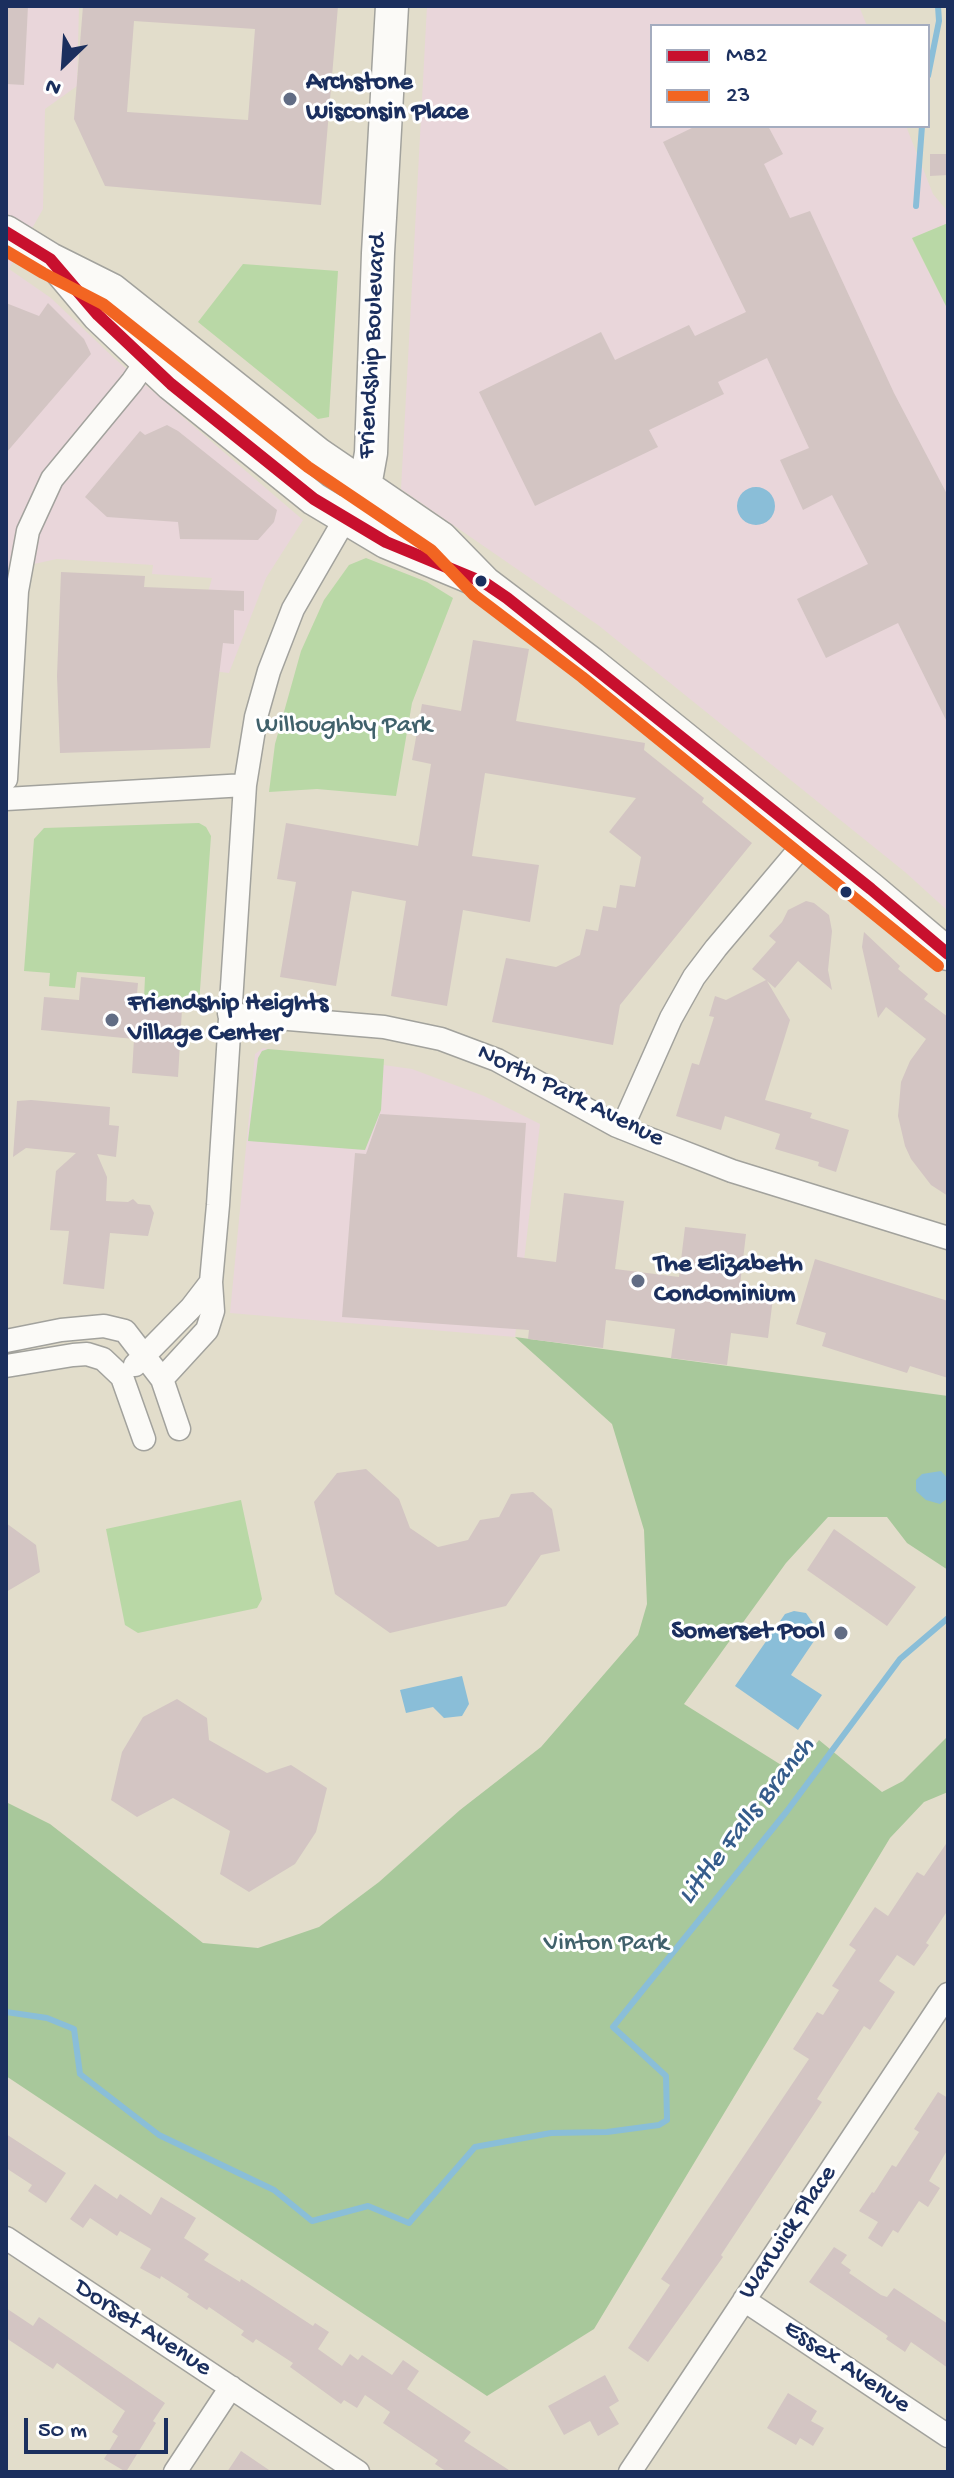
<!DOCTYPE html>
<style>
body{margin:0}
#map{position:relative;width:954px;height:2478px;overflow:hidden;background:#e2ddcb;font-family:"Gochi Hand",sans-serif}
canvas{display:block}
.frame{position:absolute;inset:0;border:8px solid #1b2f5e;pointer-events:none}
.legend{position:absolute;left:650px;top:24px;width:280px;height:104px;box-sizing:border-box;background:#fff;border:2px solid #a4acbf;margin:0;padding:10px 14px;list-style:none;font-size:24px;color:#1b2f5e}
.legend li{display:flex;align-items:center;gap:16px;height:40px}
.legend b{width:40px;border:2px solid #a4acbf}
.north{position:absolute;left:24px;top:24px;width:80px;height:80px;-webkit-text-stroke:6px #fff;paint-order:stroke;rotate:205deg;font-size:22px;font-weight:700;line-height:32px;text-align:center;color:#1b2f5e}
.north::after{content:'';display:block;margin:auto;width:28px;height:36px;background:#1b2f5e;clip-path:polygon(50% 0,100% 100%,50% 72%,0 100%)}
.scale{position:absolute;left:24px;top:2418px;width:144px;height:36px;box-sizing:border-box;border:4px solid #1b2f5e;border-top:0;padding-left:10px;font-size:24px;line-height:28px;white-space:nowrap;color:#1b2f5e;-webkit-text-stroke:6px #fff;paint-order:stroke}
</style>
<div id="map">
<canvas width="954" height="2478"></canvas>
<div class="frame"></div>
<ul class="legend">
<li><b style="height:10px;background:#c8102e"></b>M82</li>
<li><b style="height:10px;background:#f26522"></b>23</li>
</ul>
<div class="north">N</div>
<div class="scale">50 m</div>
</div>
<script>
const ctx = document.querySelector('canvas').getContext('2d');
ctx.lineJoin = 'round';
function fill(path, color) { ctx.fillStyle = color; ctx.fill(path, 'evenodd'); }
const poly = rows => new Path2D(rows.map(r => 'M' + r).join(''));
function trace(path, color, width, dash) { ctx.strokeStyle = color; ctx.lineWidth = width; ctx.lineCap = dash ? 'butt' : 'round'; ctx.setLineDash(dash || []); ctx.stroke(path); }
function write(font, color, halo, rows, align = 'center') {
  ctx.font = font + ' "Gochi Hand",sans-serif'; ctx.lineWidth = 6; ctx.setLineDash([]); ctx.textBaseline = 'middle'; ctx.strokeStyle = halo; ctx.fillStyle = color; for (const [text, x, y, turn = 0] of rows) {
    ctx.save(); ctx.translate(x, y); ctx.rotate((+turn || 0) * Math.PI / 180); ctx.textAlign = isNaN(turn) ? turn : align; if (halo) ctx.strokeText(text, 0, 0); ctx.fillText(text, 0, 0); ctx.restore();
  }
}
fill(poly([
 [6,6,79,6,77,86,45,109,43,209,9,269,51,298,114,358,303,520,266,578,229,673,187,668,212,578,152,574,153,565,57,559,6,570],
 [427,6,859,6,867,26,652,26,652,126,906,126,933,194,948,212,948,223,912,239,948,310,948,911,905,872,598,625,401,489],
 [263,1048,412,1069,484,1096,540,1124,515,1337,230,1313,255,1054]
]), '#e9d6da');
fill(poly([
 [948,223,948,310,912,238],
 [243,264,338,271,329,417,318,419,198,322],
 [366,558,427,582,453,598,412,703,396,796,317,789,269,792,275,744,301,651,324,600,349,565],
 [199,823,206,827,211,836,199,1004,144,999,145,977,77,972,75,988,49,986,50,973,24,971,34,839,44,828],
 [268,1049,384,1059,381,1110,365,1150,248,1141,258,1058,262,1051],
 [241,1500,262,1599,257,1608,138,1633,125,1625,106,1529]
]), '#b9d8a6');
fill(poly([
 [515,1337,948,1396,948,1570,907,1543,887,1517,828,1517,786,1563,684,1704,794,1773,819,1740,882,1792,903,1781,948,1736,948,1792,924,1802,890,1838,594,2329,487,2396,6,2076,6,1802,50,1824,203,1943,258,1948,319,1927,379,1882,460,1810,541,1747,638,1635,647,1604,644,1530,612,1424]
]), '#a8c89b');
fill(poly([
 '737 506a19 19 0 1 1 38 0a19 19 0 1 1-38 0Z',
 [941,1471,948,1479,948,1498,940,1504,926,1500,916,1491,916,1480,922,1474],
 [794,1611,806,1613,817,1629,814,1641,791,1675,822,1695,798,1730,735,1686,785,1614],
 [462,1676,469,1704,462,1716,444,1718,433,1707,406,1713,400,1690]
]), '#8abed8');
trace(poly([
 [928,76,939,21,938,6],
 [916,206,922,126],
 [6,2012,47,2018,74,2029,80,2074,159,2135,274,2190,312,2221,368,2206,409,2223,475,2147,551,2133,607,2132,659,2125,667,2120,666,2076,613,2027,787,1811,900,1659,948,1618]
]), '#8abed8', 6);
fill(poly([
 [6,6,28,6,24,85,6,84],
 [83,6,338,6,321,205,105,186,74,119],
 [134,21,255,29,248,120,127,112],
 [696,126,768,126,783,154,764,164,790,218,810,211,894,393,948,496,948,724,898,623,826,658,797,599,868,564,832,495,803,510,780,460,809,448,767,358,718,382,724,394,649,430,658,447,535,506,479,392,601,332,615,360,689,325,695,336,746,312,663,142],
 [930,154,948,154,948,175,930,176],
 [6,303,39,316,48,303,84,339,91,354,6,453],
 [167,425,178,431,277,510,274,522,258,540,180,539,178,522,107,517,85,497,140,431,145,435],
 [61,572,145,576,144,587,244,591,244,611,234,610,234,644,223,643,210,748,60,753,57,676],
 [473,640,529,649,516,721,645,743,644,750,704,798,702,802,752,843,620,1005,613,1045,492,1022,506,958,556,967,580,955,586,929,598,931,603,906,616,908,620,885,635,887,641,857,609,832,636,798,485,773,472,856,539,865,530,922,463,910,447,1006,391,996,406,901,352,891,336,986,280,977,296,882,277,879,286,823,418,846,431,764,412,760,422,704,461,711],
 [806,901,814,903,829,915,832,931,828,970,832,990,798,961,775,988,767,981,790,1020,765,1100,812,1113,810,1118,849,1130,836,1172,818,1166,819,1162,775,1149,780,1134,725,1116,721,1130,676,1116,692,1063,699,1065,714,1017,709,1016,715,996,726,1000,766,980,752,969,776,942,769,936,782,922,788,910],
 [864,932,900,966,898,969,928,994,924,999,948,1017,948,1196,931,1185,911,1159,905,1146,898,1116,901,1082,910,1061,926,1039,886,1007,878,1018,862,947],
 [81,977,138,983,136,1005,182,1009,178,1077,132,1073,134,1039,41,1030,44,997,79,1000],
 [31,1100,110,1107,109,1125,119,1126,116,1157,97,1154,107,1177,106,1201,128,1202,133,1199,138,1204,150,1205,154,1213,148,1236,110,1233,104,1289,63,1284,69,1231,50,1230,56,1171,76,1153,26,1148,13,1157,17,1101],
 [380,1114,526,1123,517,1257,556,1262,564,1193,624,1201,615,1269,679,1277,685,1227,746,1234,740,1285,774,1290,768,1338,731,1333,727,1365,671,1358,675,1329,606,1320,603,1348,528,1339,529,1330,342,1317,355,1153,366,1154],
 [815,1259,948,1301,948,1378,910,1366,907,1373,822,1346,826,1333,796,1324],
 [366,1469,399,1499,410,1528,438,1547,468,1540,480,1520,499,1517,511,1494,533,1492,552,1509,560,1551,541,1555,506,1606,390,1633,335,1594,314,1502,337,1473],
 [6,1523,36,1545,40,1572,6,1592],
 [834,1529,916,1587,887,1626,807,1570],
 [177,1699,207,1718,209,1740,267,1773,291,1765,327,1788,316,1832,295,1864,249,1892,220,1874,230,1831,173,1798,137,1817,111,1800,122,1752,143,1717],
 [948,1841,948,1910,926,1943,929,1945,914,1966,897,1955,879,1981,895,1992,870,2030,864,2026,817,2099,822,2102,721,2255,723,2257,648,2362,628,2348,670,2285,661,2279,809,2059,793,2049,817,2012,823,2015,839,1990,832,1986,856,1950,849,1945,875,1907,888,1916,917,1872,924,1876],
 [938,2092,948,2098,948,2149,929,2181,940,2188,928,2207,919,2201,898,2233,893,2230,882,2247,868,2238,878,2222,859,2211,872,2192,874,2193,892,2165,896,2167,919,2132,914,2129],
 [6,2134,66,2173,46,2203,28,2191,32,2185,6,2168],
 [95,2184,117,2199,120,2194,151,2215,161,2197,196,2218,184,2238,209,2254,204,2260,240,2282,241,2279,313,2326,315,2323,329,2332,318,2349,342,2366,350,2354,358,2360,362,2355,392,2375,403,2360,419,2371,407,2389,471,2432,464,2441,512,2472,447,2472,435,2464,438,2460,383,2423,390,2412,365,2395,357,2408,344,2400,341,2404,290,2367,293,2363,256,2339,253,2343,241,2335,244,2331,209,2307,207,2310,187,2297,189,2294,161,2276,160,2279,140,2268,151,2249,120,2231,117,2236,90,2218,83,2228,70,2219],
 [834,2247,847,2255,841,2263,851,2270,849,2273,881,2295,887,2297,894,2288,948,2324,948,2368,911,2342,905,2352,886,2339,888,2336,809,2282],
 [6,2308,33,2326,39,2317,165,2403,153,2421,156,2423,126,2472,104,2459,118,2436,112,2432,125,2411,57,2363,53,2369,6,2338],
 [605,2375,619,2401,609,2407,619,2424,598,2436,590,2421,564,2435,548,2406],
 [788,2393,817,2411,811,2421,824,2428,813,2446,800,2438,796,2445,767,2428],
 [241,2451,272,2472,227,2472]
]), '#d3c5c3');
const street = poly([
 [6,779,17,591,28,531,52,479,132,382,154,350],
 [6,799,245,785],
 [229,1014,384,1027,441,1039,497,1060,617,1126,642,1136,732,1171,948,1238],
 [622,1128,671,1018,694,977,716,948,808,839],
 [6,1341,61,1330,104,1326,125,1331,162,1379,179,1429],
 [135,1365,191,1308,211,1282],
 [6,1366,73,1355,87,1354,103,1359,122,1377,144,1439],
 [162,1379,207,1330,213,1311,211,1282,218,1205,245,785,256,717,269,671,293,609,345,519],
 [6,2238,358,2472],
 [744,2300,948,2436],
 [175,2472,231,2387],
 [630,2472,948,1994]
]);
const secondary = poly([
 [6,232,50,259,112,290,318,454,441,538,485,583,592,664,871,889,948,954],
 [61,271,98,315,171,384,314,499,386,542,475,579],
 [355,503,367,475,371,453,378,253,392,6]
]);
trace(street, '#a2a29d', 25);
trace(secondary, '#a2a29d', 35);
trace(street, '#fbfaf7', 22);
trace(secondary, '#fbfaf7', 32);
trace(poly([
 [6,232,50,259,98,315,171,384,314,499,386,542,485,583,507,598,871,889,948,954]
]), '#c8102e', 12);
trace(poly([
 [6,251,43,273,103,304,308,467,431,550,474,595,582,677,938,966]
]), '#f26522', 12);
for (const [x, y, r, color] of [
 [290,99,8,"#616c84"],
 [481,581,7,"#1b2f5e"],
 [846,892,7,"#1b2f5e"],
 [112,1020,8,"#616c84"],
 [638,1281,8,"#616c84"],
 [841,1633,8,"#616c84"]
]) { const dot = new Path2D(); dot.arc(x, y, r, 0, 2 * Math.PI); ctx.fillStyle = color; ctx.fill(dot); trace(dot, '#fff', 3); }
write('bold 26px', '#1b2f5e', '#fff', [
 ["Archstone",306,84],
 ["Wisconsin Place",306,114],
 ["Friendship Heights",128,1005],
 ["Village Center",128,1035],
 ["The Elizabeth",654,1266],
 ["Condominium",654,1296],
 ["Somerset Pool",825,1633,"right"]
], 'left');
write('26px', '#1b2f5e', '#fff', [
 ["Friendship Boulevard",374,346,-87],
 ["North Park Avenue",570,1097,26],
 ["Warwick Place",789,2233,-56],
 ["Dorset Avenue",142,2329,33],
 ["Essex Avenue",846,2368,34]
]);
write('26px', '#40616b', '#fff', [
 ["Willoughby Park",344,727],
 ["Vinton Park",606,1945]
]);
write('italic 28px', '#355c8b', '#fff', [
 ["Little Falls Branch",748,1822,-52]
]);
</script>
